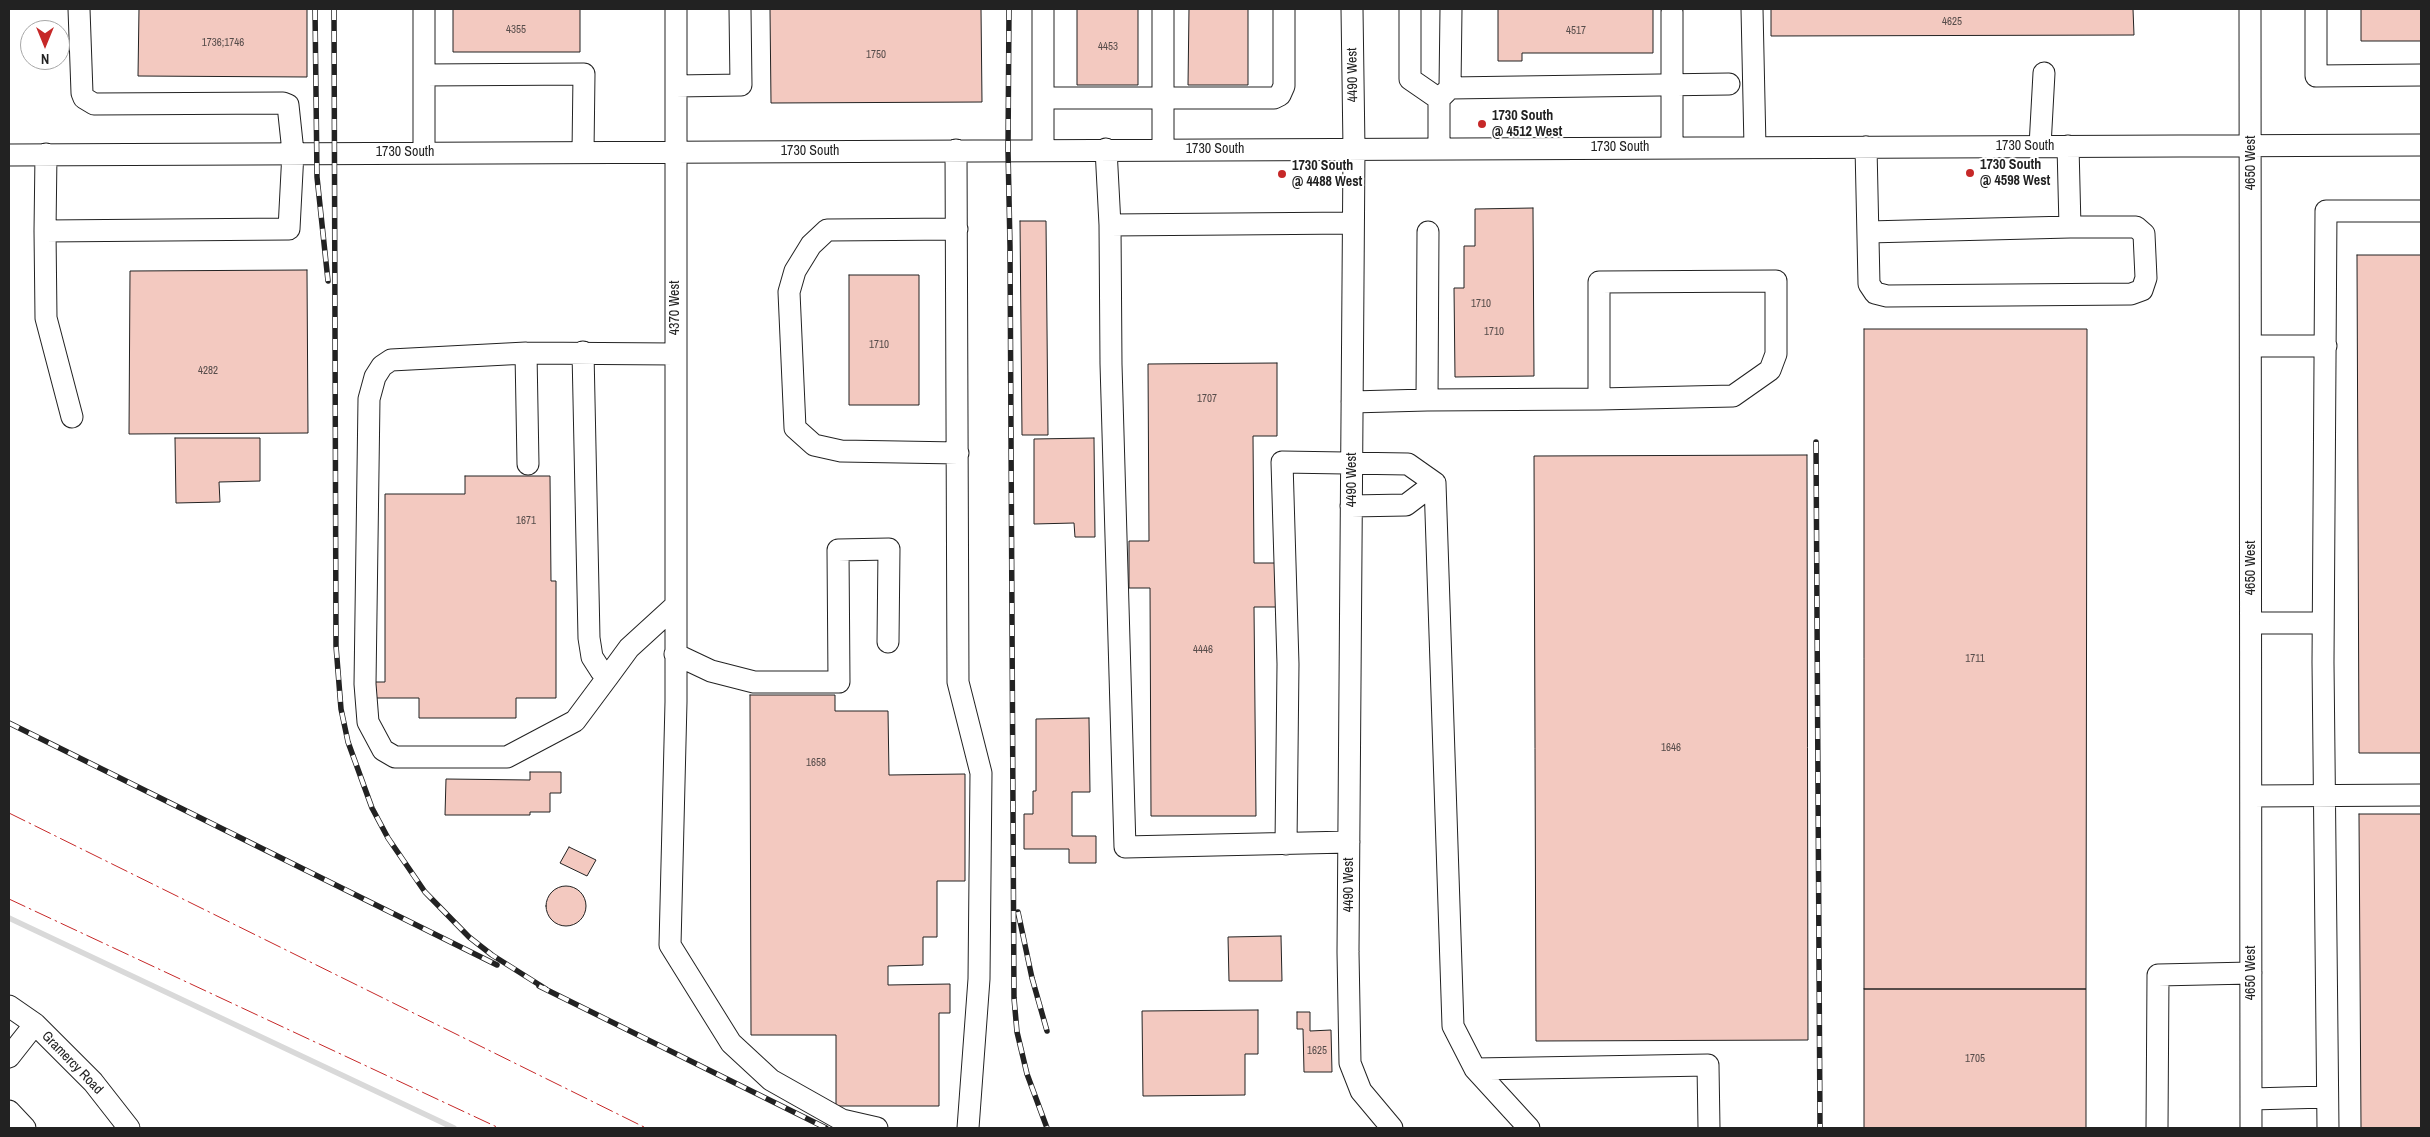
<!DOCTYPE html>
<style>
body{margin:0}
#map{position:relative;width:2430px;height:1137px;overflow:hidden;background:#fff;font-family:"Archivo Narrow",sans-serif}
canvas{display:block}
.frame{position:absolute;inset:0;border:10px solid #222;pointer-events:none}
.north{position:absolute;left:20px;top:20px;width:50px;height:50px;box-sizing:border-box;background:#fff;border:1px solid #a7a7a7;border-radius:50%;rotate:180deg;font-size:14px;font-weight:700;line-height:20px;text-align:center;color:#222}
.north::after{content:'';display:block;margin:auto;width:18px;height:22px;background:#c62828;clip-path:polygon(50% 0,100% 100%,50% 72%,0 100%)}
</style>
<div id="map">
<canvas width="2430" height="1137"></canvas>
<div class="frame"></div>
<div class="north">N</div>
</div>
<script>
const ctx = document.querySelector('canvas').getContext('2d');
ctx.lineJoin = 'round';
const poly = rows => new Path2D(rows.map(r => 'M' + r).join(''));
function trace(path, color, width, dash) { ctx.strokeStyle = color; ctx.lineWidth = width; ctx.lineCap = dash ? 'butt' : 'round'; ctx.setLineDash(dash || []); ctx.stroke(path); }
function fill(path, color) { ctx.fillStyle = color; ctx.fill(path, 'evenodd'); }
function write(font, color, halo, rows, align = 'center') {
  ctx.font = font + ' "Archivo Narrow",sans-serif'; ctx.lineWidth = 4; ctx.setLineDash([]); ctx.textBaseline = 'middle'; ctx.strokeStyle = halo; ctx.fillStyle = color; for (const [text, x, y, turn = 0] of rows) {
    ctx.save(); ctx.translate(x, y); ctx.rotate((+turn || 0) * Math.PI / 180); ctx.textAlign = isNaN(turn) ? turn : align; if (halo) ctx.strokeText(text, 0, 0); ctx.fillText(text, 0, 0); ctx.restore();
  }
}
trace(poly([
 [9,918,454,1128]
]), '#d9d9d9', 5.5);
const building = poly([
 [139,9,307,9,307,77,138,76,139,9],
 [453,9,580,9,580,52,453,52,453,9],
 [770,9,981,9,982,102,771,103,770,9],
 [1077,9,1138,9,1138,85,1077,85,1077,9],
 [1189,9,1248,9,1248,85,1188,85,1189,9],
 [1498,9,1653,9,1653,53,1522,53,1522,61,1498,61,1498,9],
 [1771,9,2133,9,2134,35,1771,36,1771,9],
 [2361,9,2421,9,2421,41,2361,41,2361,9],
 [1533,208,1534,376,1455,377,1454,288,1464,288,1464,246,1475,246,1475,209,1533,208],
 [1020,221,1046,221,1048,435,1022,435,1020,221],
 [2357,255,2421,255,2421,753,2359,753,2357,255],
 [307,270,308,433,129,434,130,271,307,270],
 [849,275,919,275,919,405,849,405,849,275],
 [1864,329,2087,329,2086,989,1864,989,1864,329],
 [1277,363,1277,436,1253,436,1254,563,1276,563,1276,607,1254,607,1256,816,1151,816,1150,588,1129,588,1129,541,1149,541,1148,364,1277,363],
 [175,438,260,438,260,481,219,482,220,502,176,503,175,438],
 [1094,438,1095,537,1075,537,1074,523,1034,524,1034,439,1094,438],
 [1807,455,1808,1040,1536,1041,1534,456,1807,455],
 [465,476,550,476,551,581,556,581,556,698,516,698,516,718,419,718,419,698,373,698,373,682,385,682,385,494,465,494,465,476],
 [750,695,835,695,835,711,888,711,889,775,965,774,965,881,937,881,937,937,923,937,923,965,888,966,888,985,950,984,950,1013,939,1013,939,1106,836,1106,836,1035,751,1035,750,695],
 [1089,718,1090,792,1072,792,1072,836,1096,836,1096,863,1069,863,1069,849,1024,849,1024,814,1033,814,1033,791,1036,791,1036,719,1089,718],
 [530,772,561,772,561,793,550,793,550,812,530,812,530,815,445,815,446,779,530,780,530,772],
 [2359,814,2421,814,2421,1128,2361,1128,2359,814],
 [569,847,596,860,587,876,560,863,569,847],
 '546 906a20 20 0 1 1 40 0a20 20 0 1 1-40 0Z',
 [1281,936,1282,981,1229,981,1228,937,1281,936],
 [1864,989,2086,989,2086,1128,1864,1128,1864,989],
 [1258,1010,1258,1054,1245,1054,1245,1095,1143,1096,1142,1011,1258,1010],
 [1297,1012,1310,1012,1310,1031,1331,1030,1332,1072,1304,1072,1303,1029,1297,1029,1297,1012]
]);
fill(building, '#f3c9c0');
trace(building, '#222', 1);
const minor = poly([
 [676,9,676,702,670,945,731,1043,771,1080,842,1120,877,1128],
 [1163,9,1163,149],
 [1352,9,1354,149,1348,952,1350,1063,1361,1091,1392,1128],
 [1410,9,1410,79,1439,99],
 [1752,9,1755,147],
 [2250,9,2251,1128],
 [2316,9,2316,76,2421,75],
 [424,75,584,74,583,152],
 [676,86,741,85,740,9],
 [1450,88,1729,84],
 [1043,98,1274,98,1280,95,1284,86,1284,9],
 [2040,146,2044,73],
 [1439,147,1439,99,1450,88,1451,9],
 [1672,147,1672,12],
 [1866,147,1869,284,1875,293,1887,296,2131,294,2142,290,2146,278,2144,234,2136,227,2070,227,2068,146],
 [1106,149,1110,225,1353,223],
 [956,150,958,682,981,773,979,979,968,1128],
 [1043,150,1043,9],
 [424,152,424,9],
 [46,154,45,231,289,229,293,152,288,105,283,103,94,104,84,98,82,93,79,9],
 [9,155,2421,145],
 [1110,225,1111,364,1125,847,1349,842],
 [957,229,827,230,811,245,795,271,789,292,795,428,814,445,841,451,958,453],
 [45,231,46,318,72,417],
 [1868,232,2070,227],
 [2251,346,2326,346],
 [583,352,589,638,592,657,601,671,607,678,629,648,675,606],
 [526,353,391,360,382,366,375,377,369,399,365,684,368,722,383,750,395,757,507,757,575,721,607,678],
 [1427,400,1599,399,1733,396,1770,370,1776,354,1776,281,1599,282,1599,399],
 [1352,402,1427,400,1428,232],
 [528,464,526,353,675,354],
 [1435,483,1453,1026,1475,1069,1529,1128],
 [2251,623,2323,623],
 [675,654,711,671,754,682,839,682,838,550,889,549,888,642],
 [2251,796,2421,795],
 [1286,844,1288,664,1282,462,1408,464,1435,483,1406,505,1351,506],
 [9,1006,35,1024,93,1082,129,1128],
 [9,1057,35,1024],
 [1475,1069,1708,1065,1709,1128],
 [2251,1099,2327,1097],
 [9,1111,25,1128],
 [2157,1128,2158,975,2251,973],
 [2328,1128,2323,662,2326,211,2421,211]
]);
trace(minor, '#222', 23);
trace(minor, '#fff', 21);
const rail = poly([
 [315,9,317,177,328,281],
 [334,9,336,646,341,709,348,742,372,808,388,838,425,892,469,937,492,955,546,989],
 [1009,9,1008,150,1010,246,1014,998,1017,1032,1027,1074,1047,1128],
 [1816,442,1820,1128],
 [9,723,497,965],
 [1018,912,1032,978,1047,1031],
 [539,986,826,1128]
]);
trace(rail, '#222', 5.5);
trace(rail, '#fff', 4, [11]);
trace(poly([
 [9,813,646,1128],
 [9,899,499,1128]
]), '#c62828', 1, [18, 4, 2.5, 4]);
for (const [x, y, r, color] of [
 [1482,124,5,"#c62828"],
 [1970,173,5,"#c62828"],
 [1282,174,5,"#c62828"]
]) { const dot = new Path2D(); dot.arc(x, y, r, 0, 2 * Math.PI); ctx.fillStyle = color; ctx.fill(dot); trace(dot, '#fff', 2); }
write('11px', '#564c4a', null, [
 ["4625",1952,22],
 ["4355",516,30],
 ["4517",1576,31],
 ["1736;1746",223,43],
 ["4453",1108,47],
 ["1750",876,55],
 ["1710",1481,304],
 ["1710",1494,332],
 ["1710",879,345],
 ["4282",208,371],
 ["1707",1207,399],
 ["1671",526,521],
 ["4446",1203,650],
 ["1711",1975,659],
 ["1646",1671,748],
 ["1658",816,763],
 ["1625",1317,1051],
 ["1705",1975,1059]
]);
write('14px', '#222', '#fff', [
 ["4490 West",1353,75,-91],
 ["1730 South",2025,146],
 ["1730 South",1620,147],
 ["1730 South",1215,149],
 ["1730 South",810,151],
 ["1730 South",405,152],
 ["4650 West",2251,163,-90],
 ["4370 West",675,308,-90],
 ["4490 West",1352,480,-90],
 ["4650 West",2251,568,-90],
 ["4490 West",1349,885,-90],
 ["4650 West",2251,973,-90],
 ["Gramercy Road",72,1063,46]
]);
write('bold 14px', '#222', '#fff', [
 ["1730 South",1492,116],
 ["@ 4512 West",1492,132],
 ["1730 South",1980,165],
 ["@ 4598 West",1980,181],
 ["1730 South",1292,166],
 ["@ 4488 West",1292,182]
], 'left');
</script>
